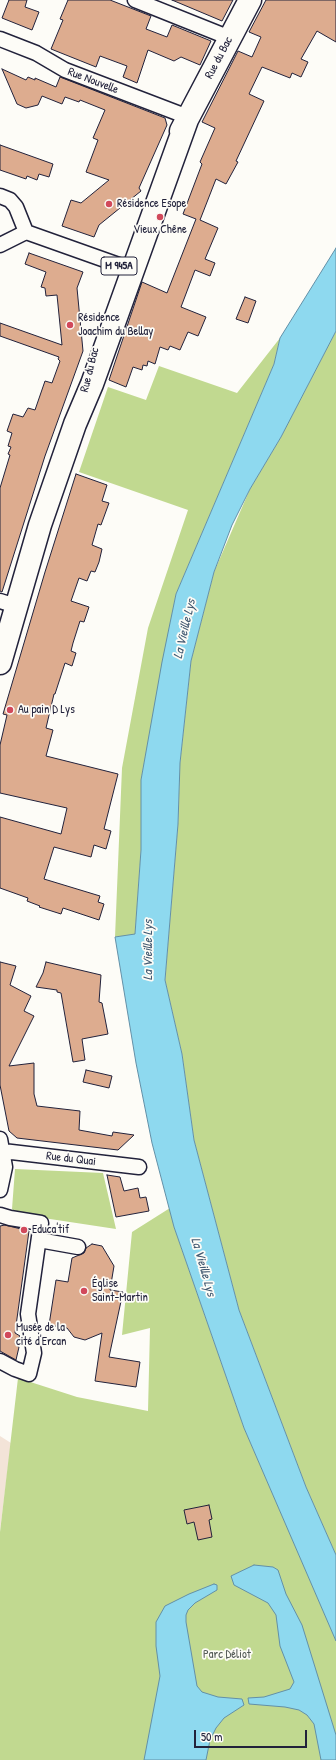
<!DOCTYPE html>
<meta charset="utf-8">
<style>
body{margin:0}
#map{position:relative;width:336px;height:1760px;overflow:hidden;background:#fdfcf7;font-family:"Patrick Hand",sans-serif}
canvas{display:block}
.scale{position:absolute;left:194px;top:1730px;width:113px;height:18px;box-sizing:border-box;border:2px solid #22223b;border-top:0;padding-left:5px;font-size:12px;line-height:14px;white-space:nowrap;color:#22223b;-webkit-text-stroke:3px #fdfcf7;paint-order:stroke}
</style>
<div id="map">
<canvas width="336" height="1760"></canvas>
<div class="scale">50 m</div>
</div>
<script>
const ctx = document.querySelector('canvas').getContext('2d');
ctx.lineJoin = 'round';
function fill(path, color) { ctx.fillStyle = color; ctx.fill(path, 'evenodd'); }
const poly = rows => new Path2D(rows.map(r => 'M' + r).join(''));
function trace(path, color, width, dash) { ctx.strokeStyle = color; ctx.lineWidth = width; ctx.lineCap = dash ? 'butt' : 'round'; ctx.setLineDash(dash || []); ctx.stroke(path); }
function write(font, color, halo, rows, align = 'center') {
  ctx.font = font + ' "Patrick Hand",sans-serif'; ctx.lineWidth = 3.5; ctx.setLineDash([]); ctx.textBaseline = 'middle'; ctx.strokeStyle = halo; ctx.fillStyle = color; for (const [text, x, y, turn = 0] of rows) {
    ctx.save(); ctx.translate(x, y); ctx.rotate((+turn || 0) * Math.PI / 180); ctx.textAlign = isNaN(turn) ? turn : align; if (halo) ctx.strokeText(text, 0, 0); ctx.fillText(text, 0, 0); ctx.restore();
  }
}
fill(poly([
 [0,1436,11,1443,0,1531]
]), '#f3e4d8');
fill(poly([
 [336,331,336,1555,306,1487,239,1310,194,1140,182,1054,165,980,178,824,180,763,191,661,214,572,250,489,281,437],
 [280,338,274,364,176,594,141,780,141,850,135,935,115,937,122,768,148,628,188,510,79,472,108,387,146,400,159,366,237,393],
 [15,1169,103,1173,116,1229,17,1214,12,1209],
 [170,1208,174,1227,244,1428,336,1640,336,1760,0,1760,0,1532,18,1378,77,1397,148,1411,150,1328,122,1335,132,1232]
]), '#c1d990');
const water = poly([
 [336,248,336,331,281,437,250,489,232,525,214,572,191,661,180,763,178,824,165,980,182,1054,194,1140,239,1310,306,1487,336,1555,336,1641,244,1428,174,1227,152,1143,136,1063,115,937,135,934,141,850,141,780,162,662,176,594,274,364,280,338,336,248],
 [254,1565,273,1567,278,1570,286,1594,302,1625,336,1735,336,1760,321,1760,314,1724,307,1715,299,1710,285,1707,249,1704,248,1698,264,1697,290,1689,294,1682,280,1646,276,1615,268,1603,234,1585,231,1576,254,1565],
 [214,1584,217,1585,217,1590,195,1603,188,1610,186,1615,186,1622,197,1686,202,1692,218,1697,242,1699,244,1705,224,1718,216,1728,210,1740,206,1760,144,1760,160,1676,156,1646,156,1622,165,1606,189,1594,214,1584]
]);
fill(water, '#8ed9ef');
trace(water, '#6390a7', 1);
const building = poly([
 [9,0,27,0,25,7,39,12,32,30,2,18,9,0],
 [68,0,110,0,151,16,146,29,167,37,172,25,211,41,200,65,181,57,174,61,148,50,137,83,123,77,127,66,100,56,96,67,51,49,63,20,60,19,68,0],
 [172,0,233,0,222,21,172,0],
 [266,0,336,0,336,42,317,31,301,59,308,62,301,77,292,73,290,78,262,67,249,94,264,101,236,161,238,162,226,184,216,179,200,220,218,228,205,259,215,263,210,276,195,270,181,307,206,317,198,336,188,332,180,350,170,346,168,350,160,347,155,364,148,361,147,366,143,365,142,370,133,367,126,387,109,380,142,282,167,293,196,219,183,214,202,164,200,162,215,128,202,122,238,51,252,57,261,37,249,32,266,0],
 [2,69,26,80,28,77,35,80,35,78,56,87,60,77,165,118,167,125,139,188,141,191,99,225,94,237,62,226,71,200,81,203,109,180,86,172,98,140,93,138,105,110,80,100,79,102,65,97,62,104,42,96,38,105,26,108,17,104,2,69],
 [0,145,53,164,49,177,39,174,37,180,27,176,26,179,0,170,0,145],
 [29,253,83,272,77,288,83,351,45,456,2,592,0,591,0,488,10,455,8,454,11,447,8,446,12,433,7,431,13,414,23,417,28,408,35,410,45,381,52,383,60,361,58,359,59,357,0,336,0,323,62,345,57,295,46,296,45,288,41,287,46,272,25,264,29,253],
 [245,297,256,301,248,323,236,319,245,297],
 [76,474,107,485,102,501,109,503,101,525,98,524,92,545,102,549,99,562,95,572,91,571,87,581,79,578,71,601,89,607,84,622,80,621,73,643,71,651,76,653,72,666,65,663,55,694,54,694,46,728,53,730,46,756,118,774,104,829,111,831,106,849,94,845,91,857,54,847,44,879,100,896,98,902,104,904,99,920,63,908,61,914,39,907,40,906,27,901,28,898,0,888,0,817,61,834,67,808,0,793,0,745,7,715,3,714,45,572,76,474],
 [0,962,16,966,10,985,31,996,24,1011,34,1016,9,1066,34,1063,34,1094,37,1106,80,1111,79,1130,112,1136,113,1132,134,1135,118,1150,17,1138,9,1131,0,1085,0,962],
 [46,962,101,975,99,1002,102,1003,108,1034,82,1039,85,1060,73,1062,61,993,57,992,57,990,36,987,43,973,46,962],
 [86,1070,112,1076,109,1088,83,1082,86,1070],
 [107,1175,120,1177,124,1191,138,1188,140,1198,146,1197,149,1211,116,1217,107,1175],
 [5,1225,29,1231,15,1333,20,1336,15,1344,19,1347,16,1360,0,1351,0,1226,5,1225],
 [92,1244,102,1246,114,1266,110,1290,123,1292,109,1357,140,1362,136,1387,95,1381,102,1333,85,1340,74,1337,67,1328,49,1325,56,1280,68,1282,72,1258,84,1253,86,1248,92,1244],
 [209,1505,212,1519,209,1520,212,1537,198,1540,194,1522,187,1524,184,1510,209,1505]
]);
fill(building, '#ddac8f');
trace(building, '#22223b', 1);
const minor = poly([
 [135,0,230,38],
 [0,39,36,53,65,70,188,117],
 [0,196,10,200,16,207,26,232],
 [0,245,26,232,133,270],
 [0,601,16,606],
 [0,1139,5,1167,0,1190],
 [3,1151,139,1167],
 [0,1215,10,1218,41,1223,28,1314,34,1353,29,1374,15,1369,0,1361],
 [39,1240,78,1247]
]);
const primary = poly([
 [181,131,250,0],
 [0,663,40,525,75,424,92,384,188,117]
]);
trace(minor, '#22223b', 17);
trace(primary, '#22223b', 25);
trace(minor, '#fdfcf7', 14);
trace(primary, '#fdfcf7', 22);
for (const [x, y, r, color] of [
 [109,204,4,"#d1495b"],
 [160,217,4,"#d1495b"],
 [70,325,4,"#d1495b"],
 [10,710,4,"#d1495b"],
 [24,1230,4,"#d1495b"],
 [84,1291,4,"#d1495b"],
 [8,1335,4,"#d1495b"]
]) { const dot = new Path2D(); dot.arc(x, y, r, 0, 2 * Math.PI); ctx.fillStyle = color; ctx.fill(dot); trace(dot, '#fdfcf7', 1.5); }
for (const [x, y, w] of [
 [119,266,36]
]) { const box = new Path2D(); box.roundRect(x - w / 2, y - 9, w, 18, 3); ctx.fillStyle = '#fdfcf7'; ctx.fill(box); trace(box, '#22223b', 1); }
write('bold 11px', '#22223b', null, [
 ["M 945A",119,266]
]);
write('12px', '#22223b', '#fdfcf7', [
 ["Rue du Bac",219,58,-62],
 ["Rue Nouvelle",93,81,21],
 ["Rue du Bac",90,370,-76],
 ["Rue du Quai",71,1159,7]
]);
write('12px', '#22223b', '#fdfcf7', [
 ["Résidence Esope",117,204],
 ["Vieux Chêne",160,230,"center"],
 ["Résidence",78,318],
 ["Joachim du Bellay",78,332],
 ["Au pain D Lys",18,710],
 ["Educa'tif",32,1230],
 ["Église",92,1284],
 ["Saint-Martin",92,1298],
 ["Musée de la",16,1328],
 ["cité d'Ercan",16,1342]
], 'left');
write('12px', '#525954', '#fdfcf7', [
 ["Parc Déliot",227,1655]
]);
write('italic 13px', '#425971', '#fdfcf7', [
 ["La Vieille Lys",185,629,-77],
 ["La Vieille Lys",149,950,-90],
 ["La Vieille Lys",203,1267,74]
]);
</script>
